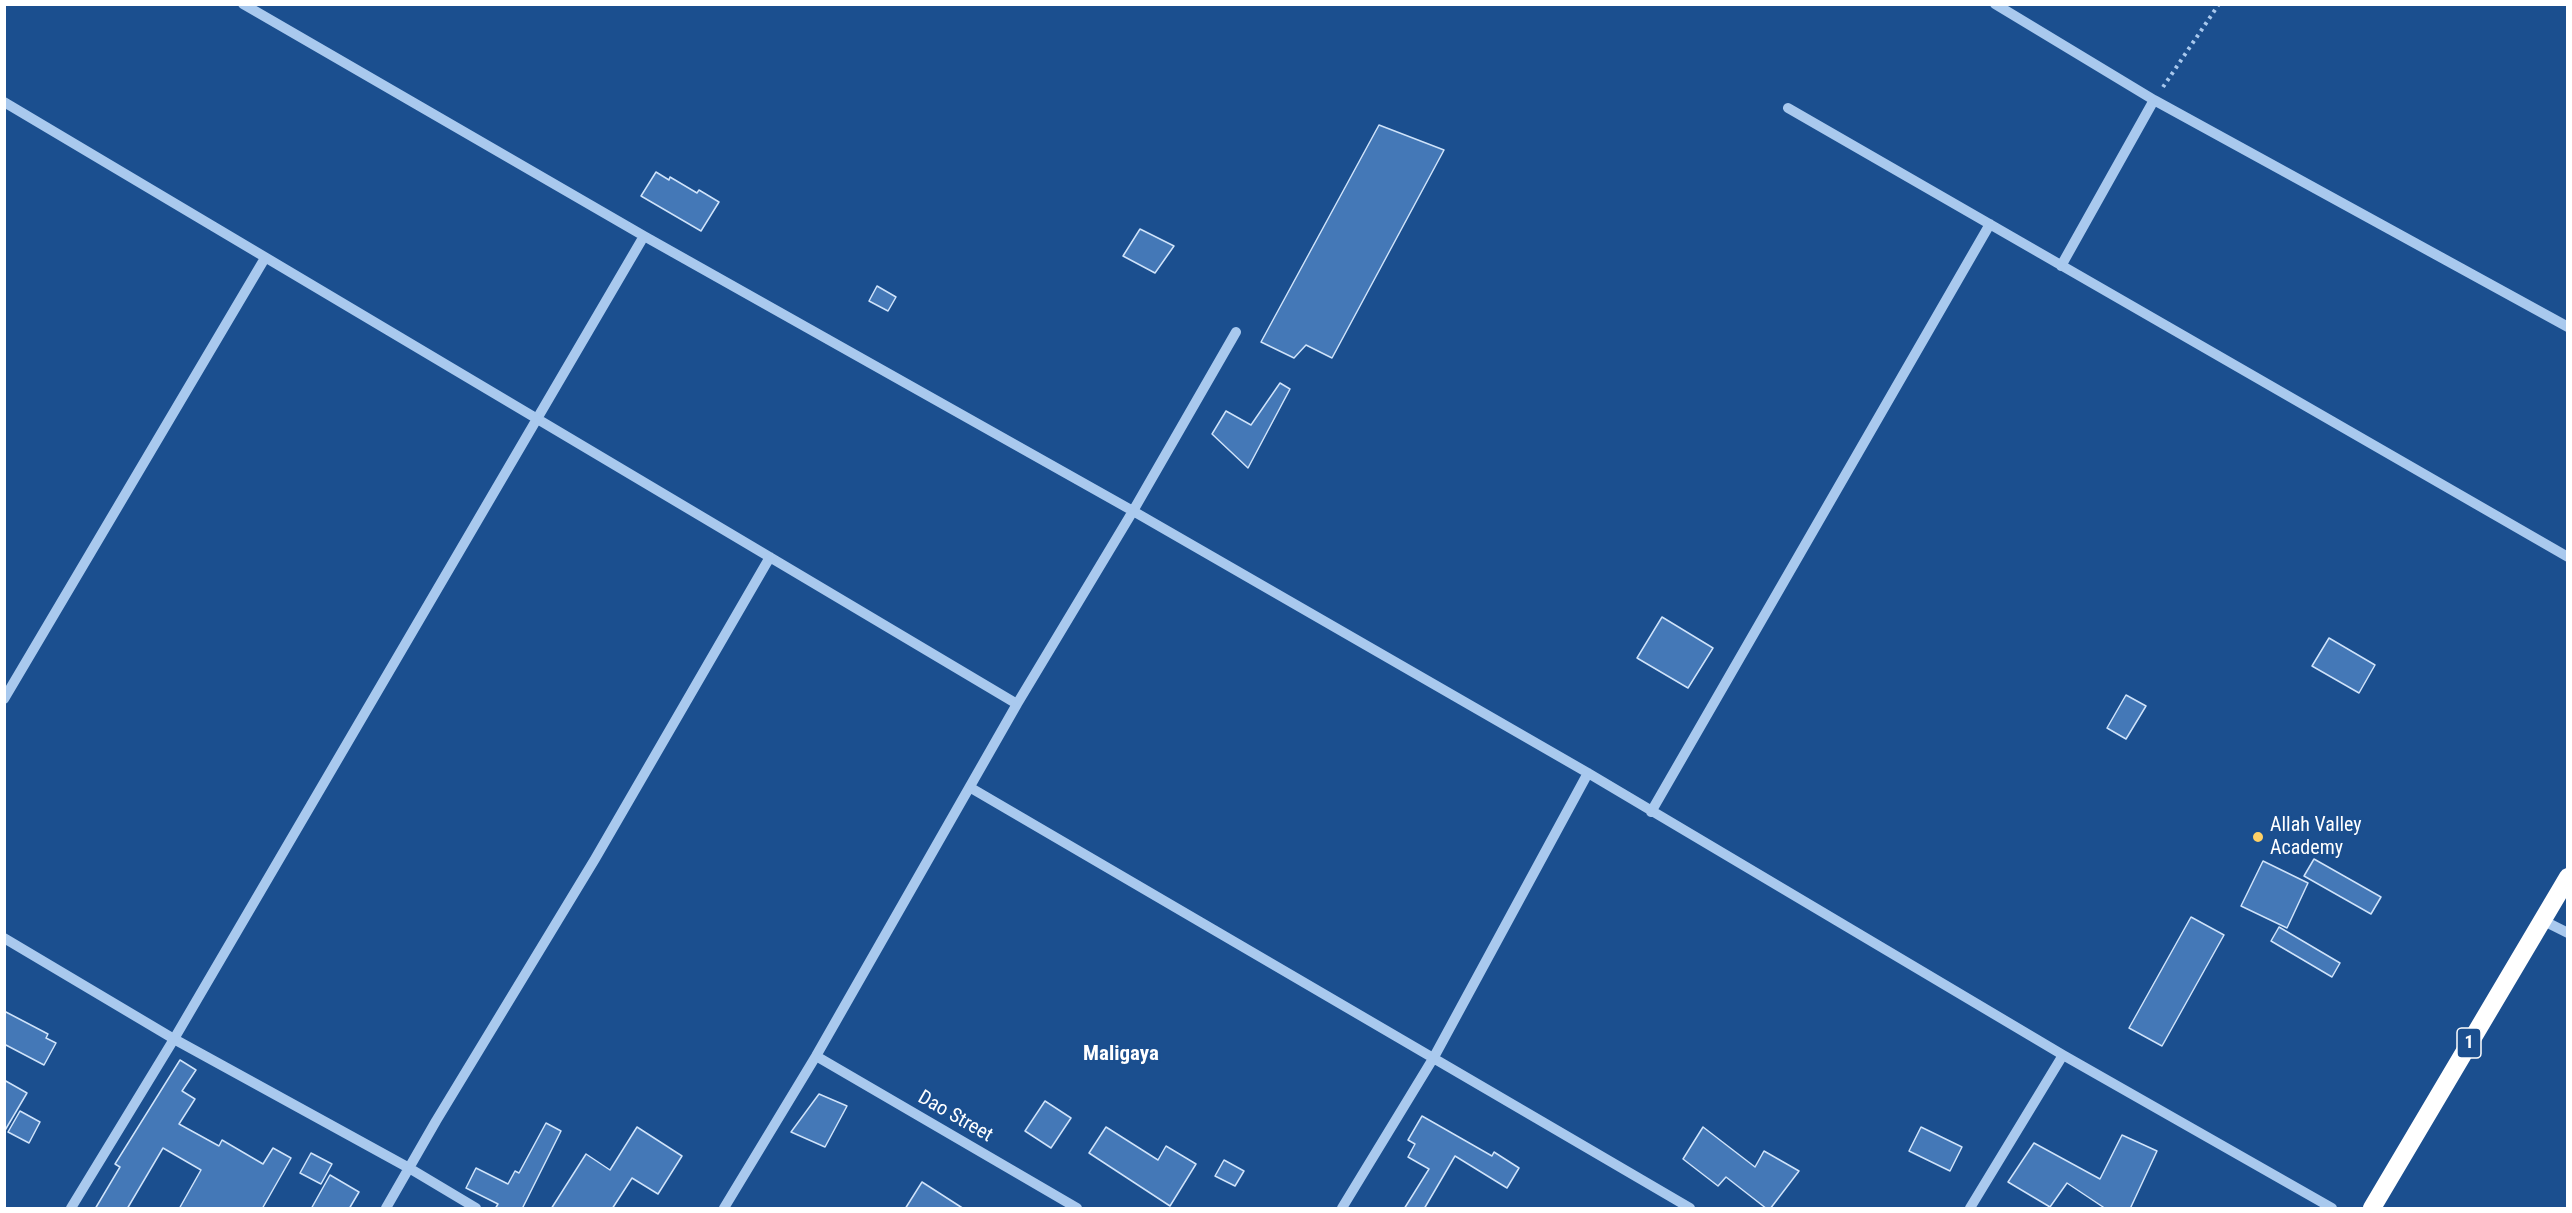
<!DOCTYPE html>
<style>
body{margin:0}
#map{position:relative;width:2572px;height:1213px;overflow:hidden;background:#1b4f8f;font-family:"Roboto Condensed",sans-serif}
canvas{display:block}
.frame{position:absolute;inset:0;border:6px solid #fff;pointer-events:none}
</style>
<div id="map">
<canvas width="2572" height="1213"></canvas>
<div class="frame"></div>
</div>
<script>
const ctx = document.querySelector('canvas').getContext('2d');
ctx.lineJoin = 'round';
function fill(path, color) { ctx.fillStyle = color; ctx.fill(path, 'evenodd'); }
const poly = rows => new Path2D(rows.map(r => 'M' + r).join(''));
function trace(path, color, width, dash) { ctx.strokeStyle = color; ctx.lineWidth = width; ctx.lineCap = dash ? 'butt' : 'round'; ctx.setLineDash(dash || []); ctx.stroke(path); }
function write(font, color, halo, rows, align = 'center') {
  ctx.font = font + ' "Roboto Condensed",sans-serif'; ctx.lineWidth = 4.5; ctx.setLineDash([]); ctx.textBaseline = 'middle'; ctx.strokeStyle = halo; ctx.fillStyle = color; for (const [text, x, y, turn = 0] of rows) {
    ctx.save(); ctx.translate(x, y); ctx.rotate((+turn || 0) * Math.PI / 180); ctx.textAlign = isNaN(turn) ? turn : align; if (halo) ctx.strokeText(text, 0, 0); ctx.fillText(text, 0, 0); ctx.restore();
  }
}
const building = poly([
 [1379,125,1444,150,1332,358,1306,345,1294,358,1261,342,1379,125],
 [656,172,669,180,670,177,697,193,699,190,719,202,701,231,641,196,656,172],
 [1140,229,1174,246,1155,273,1123,256,1140,229],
 [877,286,896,297,888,311,869,301,877,286],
 [1280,383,1290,389,1248,468,1212,434,1226,411,1251,425,1280,383],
 [1662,617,1713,648,1688,688,1637,658,1662,617],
 [2329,638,2375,665,2359,693,2312,666,2329,638],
 [2126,695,2146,706,2126,739,2107,728,2126,695],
 [2314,859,2381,897,2371,914,2304,876,2314,859],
 [2263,861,2308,883,2287,928,2241,906,2263,861],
 [2191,917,2224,935,2162,1046,2129,1028,2191,917],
 [2279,927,2340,963,2332,977,2271,941,2279,927],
 [4,1011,48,1034,46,1038,56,1043,44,1065,4,1044,4,1011],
 [180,1060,196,1070,182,1091,195,1099,179,1124,219,1146,222,1140,263,1164,273,1148,291,1158,262,1209,179,1209,201,1170,163,1148,127,1209,95,1209,120,1167,115,1164,180,1060],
 [4,1080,27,1093,4,1132,4,1080],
 [819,1094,847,1106,825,1147,791,1132,819,1094],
 [1045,1101,1071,1118,1051,1148,1025,1131,1045,1101],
 [20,1111,40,1122,29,1143,8,1132,20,1111],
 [1422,1116,1492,1156,1494,1152,1519,1168,1507,1188,1455,1156,1424,1209,1404,1209,1429,1169,1408,1157,1415,1144,1408,1140,1422,1116],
 [546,1123,561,1131,522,1209,495,1209,498,1204,466,1188,476,1168,508,1184,515,1171,519,1173,546,1123],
 [637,1127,682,1156,658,1194,632,1178,612,1209,551,1209,586,1154,610,1170,637,1127],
 [1106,1127,1158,1160,1166,1146,1196,1164,1170,1206,1089,1153,1106,1127],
 [1703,1127,1755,1167,1764,1151,1799,1171,1770,1209,1767,1209,1726,1177,1718,1186,1683,1159,1703,1127],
 [1921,1127,1962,1147,1950,1171,1909,1151,1921,1127],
 [2122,1135,2157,1151,2130,1209,2106,1209,2067,1183,2050,1207,2008,1182,2034,1143,2100,1179,2122,1135],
 [311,1153,332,1164,321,1184,300,1173,311,1153],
 [1224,1160,1244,1171,1235,1186,1215,1176,1224,1160],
 [330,1175,359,1192,349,1209,311,1209,330,1175],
 [922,1182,964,1209,905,1209,922,1182]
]);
fill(building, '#4478b7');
trace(building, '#cfe3fa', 1.5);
trace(poly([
 [2163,87,2219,4]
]), '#a9c9ee', 4, [3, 4.5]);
trace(poly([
 [243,4,644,236,1133,511,1588,773,2063,1055,2332,1208],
 [1995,4,2154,100,2568,327],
 [4,102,1017,704],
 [1788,108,2568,557],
 [2061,266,2154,100],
 [4,699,265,258],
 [971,788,1690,1208],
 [1651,812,1990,224],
 [2542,920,2568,933],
 [4,938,174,1039,409,1168,476,1208],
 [816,1056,1077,1208],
 [71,1208,174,1039,644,236],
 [386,1208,436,1121,595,859,770,557],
 [724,1208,816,1056,1017,704,1133,511,1236,332],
 [1342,1208,1434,1057,1588,773],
 [1970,1208,2063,1055]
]), '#a9c9ee', 10);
trace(poly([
 [2372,1208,2568,877]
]), '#fff', 18);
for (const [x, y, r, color] of [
 [2258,837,6,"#ffd166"]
]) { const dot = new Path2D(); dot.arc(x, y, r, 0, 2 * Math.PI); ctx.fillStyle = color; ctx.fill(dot); trace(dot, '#1b4f8f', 2); }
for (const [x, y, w] of [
 [2469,1043,24]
]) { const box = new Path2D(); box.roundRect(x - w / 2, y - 15, w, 30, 4.5); ctx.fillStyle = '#1b4f8f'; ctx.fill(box); trace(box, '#fff', 1.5); }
write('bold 18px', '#fff', null, [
 ["1",2469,1043]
]);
write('20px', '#fff', '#1b4f8f', [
 ["Allah Valley",2270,826],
 ["Academy",2270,849]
], 'left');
write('20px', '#fff', '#1b4f8f', [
 ["Dao Street",955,1117,30]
]);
write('bold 21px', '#fff', '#1b4f8f', [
 ["Maligaya",1121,1055]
]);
</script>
